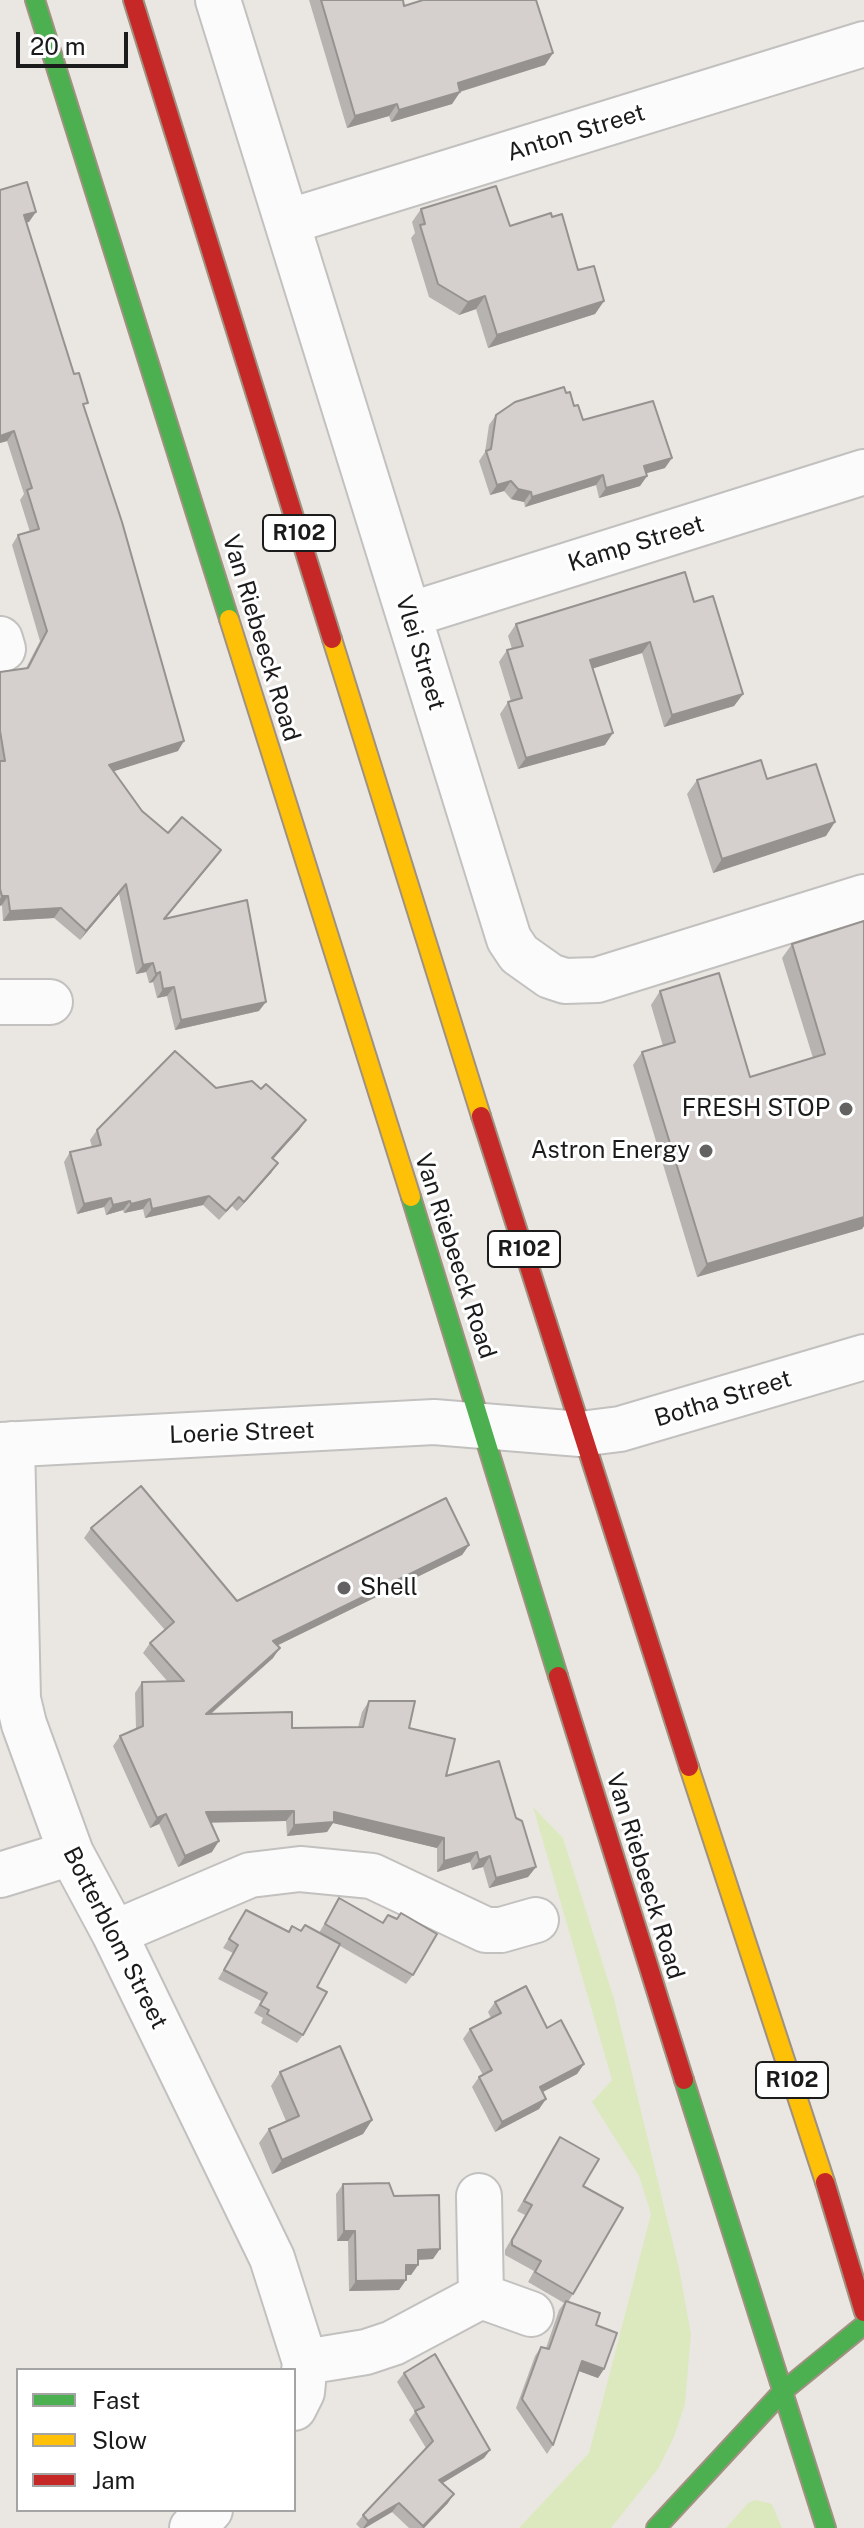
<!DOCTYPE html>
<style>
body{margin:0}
#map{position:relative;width:864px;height:2528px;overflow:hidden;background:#eae7e3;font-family:"Public Sans",sans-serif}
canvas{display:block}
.legend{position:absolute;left:16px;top:2368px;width:280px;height:144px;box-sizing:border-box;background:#fff;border:2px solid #a4a4a4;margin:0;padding:10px 14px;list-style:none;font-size:24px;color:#1b1b1b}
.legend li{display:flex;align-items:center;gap:16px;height:40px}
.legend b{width:40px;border:2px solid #a4a4a4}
.scale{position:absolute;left:16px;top:32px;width:112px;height:36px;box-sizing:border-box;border:4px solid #1b1b1b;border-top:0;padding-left:10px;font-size:24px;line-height:28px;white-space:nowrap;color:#1b1b1b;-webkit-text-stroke:6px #fff;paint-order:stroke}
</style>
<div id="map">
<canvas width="864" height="2528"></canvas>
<ul class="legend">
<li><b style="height:10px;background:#4caf50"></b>Fast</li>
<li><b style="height:10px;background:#ffc107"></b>Slow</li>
<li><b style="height:10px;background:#c62828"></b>Jam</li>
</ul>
<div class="scale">20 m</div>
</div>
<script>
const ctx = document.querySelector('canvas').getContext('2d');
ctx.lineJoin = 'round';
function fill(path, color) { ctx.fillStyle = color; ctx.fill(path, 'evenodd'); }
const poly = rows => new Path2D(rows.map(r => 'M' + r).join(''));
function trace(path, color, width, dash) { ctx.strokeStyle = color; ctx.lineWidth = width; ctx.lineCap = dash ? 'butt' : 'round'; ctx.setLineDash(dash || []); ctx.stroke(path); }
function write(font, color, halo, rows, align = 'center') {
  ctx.font = font + ' "Public Sans",sans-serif'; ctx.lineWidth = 6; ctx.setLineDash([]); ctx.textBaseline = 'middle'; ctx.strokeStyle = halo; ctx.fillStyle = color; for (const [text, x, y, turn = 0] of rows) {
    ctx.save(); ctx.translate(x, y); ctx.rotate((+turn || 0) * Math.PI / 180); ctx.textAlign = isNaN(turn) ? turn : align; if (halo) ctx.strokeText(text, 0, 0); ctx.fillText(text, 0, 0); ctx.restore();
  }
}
fill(poly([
 [533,1807,563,1838,614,1999,679,2268,691,2334,685,2404,674,2437,658,2469,611,2528,519,2528,589,2453,651,2214,639,2176,592,2102,612,2080],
 [756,2500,772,2504,782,2528,726,2528,748,2503]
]), '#dce9bf');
const street = poly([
 [218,0,509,939,519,954,550,976,565,981,597,980,864,897],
 [287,222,864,44],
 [409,615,864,472],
 [0,639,3,649],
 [0,1002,50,1002],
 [12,1444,18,1699,24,1724,71,1853,114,1933,272,2258,305,2362,302,2392,294,2408],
 [0,1445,434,1422,580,1434,620,1429,864,1357],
 [0,1875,71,1853],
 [114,1933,250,1875,300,1869,372,1876,486,1930,501,1930,536,1920],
 [481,2296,531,2314],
 [305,2362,366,2352,393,2343,481,2296,479,2196],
 [192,2528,210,2510]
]);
const fast = poly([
 [35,0,229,619],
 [411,1197,558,1676],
 [684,2080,826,2528],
 [656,2528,782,2392,864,2325]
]);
const slow = poly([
 [229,619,411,1197],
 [332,639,481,1116],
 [689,1767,825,2182]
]);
const jam = poly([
 [133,0,332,639],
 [481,1116,689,1767],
 [558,1676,684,2080],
 [825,2182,864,2312]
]);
trace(street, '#c2c1bf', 48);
trace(fast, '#a09180', 22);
trace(slow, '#a09180', 22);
trace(jam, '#a09180', 22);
trace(street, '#fcfbfb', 44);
trace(fast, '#4caf50', 18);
trace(slow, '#ffc107', 18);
trace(jam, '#c62828', 18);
fill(poly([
 [309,0,403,0,404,6,553,53,545,65,460,92,452,104,391,122,389,116,347,128],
 [0,190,29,222,26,222,84,408,178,751,113,771,142,811,168,833,221,850,166,918,259,1011,175,1030,167,996,157,998,153,982,149,983,146,972,136,974,119,894,80,940,54,918,3,921,2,905,0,906,0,672,26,668,40,641,12,545,18,535,30,532,20,500,24,494,7,441,0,443],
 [421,209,510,226,578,270,604,301,595,314,488,348,476,309,459,315,429,297,411,238,415,233,412,222],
 [566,393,583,420,665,468,646,473,647,476,640,486,599,498,596,485,525,507,524,502,511,499,504,491,490,495,479,461,485,452,489,425,496,415],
 [694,602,743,694,734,706,664,727,642,653,593,668,605,745,518,769,500,714,508,702,511,701,499,662,507,650,512,649,508,636,516,624],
 [767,779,826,836,713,873,687,794,697,780],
 [864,921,864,1226,862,1229,697,1277,633,1065,642,1052,663,1046,651,1005,660,991,750,1077,813,1058,782,958,792,944],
 [216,1088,300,1129,273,1159,278,1163,271,1173,237,1211,232,1206,219,1220,203,1205,145,1218,143,1209,124,1213,123,1210,106,1215,104,1207,77,1214,64,1162,70,1152,92,1147,90,1140,97,1130],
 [91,1528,237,1601,469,1545,462,1555,278,1645,273,1658,211,1714,292,1728,358,1727,362,1712,369,1701,409,1728,446,1776,516,1818,536,1867,528,1877,489,1888,483,1867,472,1870,470,1862,437,1872,437,1848,333,1823,327,1832,287,1836,286,1821,210,1822,212,1852,178,1867,159,1824,150,1828,113,1746,120,1736,136,1729,135,1693,142,1682,168,1682,143,1653,150,1643,165,1630,84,1538],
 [339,1898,382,1923,388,1915,396,1919,401,1913,413,1975,406,1984,340,1946,317,1987,303,2035,297,2043,261,2023,263,2018,254,2013,261,2001,218,1979,233,1953,223,1948,246,1910,288,1932,292,1926,301,1930,319,1933],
 [495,2002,547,2028,584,2064,577,2074,543,2092,546,2099,539,2109,495,2132,472,2087,479,2077,483,2075,463,2039,470,2029,491,2018,488,2012],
 [280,2072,372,2120,363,2134,272,2174,259,2143,269,2129,286,2121,271,2086],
 [560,2137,583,2186,573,2294,568,2302,596,2325,604,2369,598,2378,579,2371,553,2445,547,2454,516,2408,535,2356,541,2347,546,2348,559,2310,564,2303,528,2282,534,2271,505,2255,505,2250,525,2215,517,2211,553,2147],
 [343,2184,394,2196,433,2259,418,2260,418,2265,411,2275,406,2275,406,2280,399,2290,349,2291,348,2241,337,2241,336,2194],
 [404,2373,490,2450,484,2458,442,2483,448,2503,424,2528,409,2528,392,2512,365,2528,360,2528,356,2524,363,2515,426,2448,409,2420,415,2412,397,2382]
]), '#b7b3b1');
fill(poly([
 [553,53,545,65,449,95,458,83],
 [460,92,452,104,391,122,399,110],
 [397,104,389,116,347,128,355,116],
 [36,212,29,222,17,225,24,215],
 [485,296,476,309,459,315,468,302],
 [604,301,595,314,488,348,497,335],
 [14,431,7,441,0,443,0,436],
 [672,458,665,468,637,476,644,466],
 [603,475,596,485,525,507,532,497],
 [647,476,640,486,599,498,606,488],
 [511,481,504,491,490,495,497,485],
 [518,489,531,492,524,502,511,499],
 [650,642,642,653,582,672,590,660],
 [743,694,734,706,664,727,672,715],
 [613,733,605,745,518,769,526,758],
 [184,741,178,751,102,775,109,765],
 [835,822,826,836,713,873,722,859],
 [221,850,214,860,157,928,164,919],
 [126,884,119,894,80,940,86,931],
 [2,896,8,896,2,905,0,906,0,899],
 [61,908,54,918,3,921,10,911],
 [153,963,146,972,136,974,143,965],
 [160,972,153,982,149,983,156,974],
 [174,987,167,996,157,998,163,989],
 [266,1002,259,1011,175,1030,181,1020],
 [306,1120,300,1129,265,1168,272,1158],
 [278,1163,271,1173,237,1211,244,1202],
 [209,1196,203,1205,145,1218,152,1209],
 [111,1198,104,1207,77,1214,84,1204],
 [150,1199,143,1209,124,1213,131,1204],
 [130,1201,123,1210,106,1215,113,1205],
 [864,1217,864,1226,862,1229,697,1277,707,1264],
 [469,1545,462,1555,266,1651,273,1641],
 [280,1648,273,1658,199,1724,206,1714],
 [294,1811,286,1821,199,1823,206,1812],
 [334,1812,444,1838,437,1848,333,1823,327,1832,287,1836,294,1825],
 [166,1814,159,1824,150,1828,157,1818],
 [219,1841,212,1852,178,1867,185,1856],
 [477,1852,470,1862,437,1872,444,1861],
 [490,1856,483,1867,472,1870,479,1860],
 [536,1867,528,1877,489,1888,496,1878],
 [584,2064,577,2074,533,2097,540,2087],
 [546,2099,539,2109,495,2132,502,2122],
 [372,2120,363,2134,272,2174,282,2160],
 [344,2231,355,2231,348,2241,337,2241],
 [440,2249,433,2259,411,2260,418,2250],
 [406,2265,418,2265,411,2275,399,2275],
 [406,2280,399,2290,349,2291,356,2281],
 [582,2361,604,2369,598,2378,576,2370],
 [490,2450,484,2458,433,2489,439,2480],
 [454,2494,448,2503,424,2528,422,2528],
 [399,2503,392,2512,365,2528,363,2528,368,2521]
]), '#959290');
const building = poly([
 [321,0,403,0,404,6,423,0,536,0,553,53,458,83,460,92,399,110,397,104,355,116,321,0],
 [27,182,36,212,24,215,74,374,79,373,88,403,83,404,122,522,184,741,109,765,142,811,168,833,182,817,221,850,164,919,247,900,266,1002,181,1020,174,987,163,989,160,972,156,974,153,963,143,965,126,884,86,931,61,908,10,911,8,896,2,896,0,889,0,761,5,761,0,731,0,672,28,668,47,631,18,535,39,529,27,490,32,488,14,431,0,436,0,190,27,182],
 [496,186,510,226,551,213,552,217,562,214,578,270,594,266,604,301,497,335,485,296,468,302,438,284,420,225,425,224,421,209,496,186],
 [564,387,566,393,570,392,574,406,578,405,583,420,653,401,672,458,644,466,647,476,606,488,603,475,532,497,531,492,518,489,511,481,497,485,486,451,491,449,496,415,515,402,564,387],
 [685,572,694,602,713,596,743,694,672,715,650,642,590,660,613,733,526,758,508,702,522,698,507,650,523,646,516,624,685,572],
 [761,760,767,779,816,764,835,822,722,859,697,780,761,760],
 [864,921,864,1217,707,1264,642,1052,675,1042,660,991,719,973,750,1077,825,1054,792,944,864,921],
 [175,1051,216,1088,252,1081,261,1089,266,1084,306,1120,272,1158,278,1163,244,1202,239,1197,226,1211,209,1196,152,1209,150,1199,131,1204,130,1201,113,1205,111,1198,84,1204,70,1152,101,1145,97,1130,175,1051],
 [141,1486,237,1601,446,1498,469,1545,273,1641,280,1648,206,1714,292,1712,292,1728,363,1727,369,1701,415,1701,409,1728,455,1739,446,1776,499,1761,516,1818,522,1821,536,1867,496,1878,490,1856,479,1860,477,1852,444,1861,444,1838,334,1812,334,1822,294,1825,294,1811,206,1812,219,1841,185,1856,166,1814,157,1818,120,1736,143,1726,142,1682,184,1681,150,1643,174,1622,91,1528,141,1486],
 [339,1898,383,1923,388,1915,397,1919,401,1913,437,1934,413,1975,325,1924,339,1898],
 [246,1910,289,1932,292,1926,301,1931,305,1925,340,1944,317,1987,327,1992,303,2035,267,2014,269,2010,260,2005,267,1993,224,1970,238,1945,229,1939,246,1910],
 [526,1986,547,2028,561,2020,584,2064,540,2087,546,2099,502,2122,479,2077,492,2070,470,2029,501,2013,495,2002,526,1986],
 [340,2046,372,2120,282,2160,269,2129,299,2116,280,2072,340,2046],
 [560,2137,599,2159,583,2186,623,2208,573,2294,535,2272,541,2261,512,2245,512,2240,532,2205,524,2201,560,2137],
 [389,2183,394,2196,439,2195,440,2249,418,2250,418,2265,406,2265,406,2280,356,2281,355,2231,344,2231,343,2184,389,2183],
 [566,2301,600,2313,596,2325,617,2333,604,2369,582,2361,553,2445,522,2399,541,2347,549,2349,566,2301],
 [435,2354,490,2450,439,2480,454,2494,423,2526,399,2503,368,2521,363,2515,433,2441,415,2411,424,2407,404,2373,435,2354]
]);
fill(building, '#d5d0ce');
trace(building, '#959290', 2);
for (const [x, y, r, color] of [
 [846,1109,8,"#636261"],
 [706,1151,8,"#636261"],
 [344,1588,8,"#636261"]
]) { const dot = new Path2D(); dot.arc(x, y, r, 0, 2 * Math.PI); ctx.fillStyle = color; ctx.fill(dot); trace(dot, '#fff', 3); }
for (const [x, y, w] of [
 [299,533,72],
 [524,1249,72],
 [792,2080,72]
]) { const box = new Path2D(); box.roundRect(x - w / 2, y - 18, w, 36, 6); ctx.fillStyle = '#fff'; ctx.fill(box); trace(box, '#1b1b1b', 2); }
write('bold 22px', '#1b1b1b', null, [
 ["R102",299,533],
 ["R102",524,1249],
 ["R102",792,2080]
]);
write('24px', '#1b1b1b', '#fff', [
 ["Anton Street",576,133,-17],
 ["Kamp Street",636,544,-17],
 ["Van Riebeeck Road",261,638,73],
 ["Vlei Street",420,653,73],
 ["Van Riebeeck Road",455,1256,72],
 ["Botha Street",723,1399,-17],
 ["Loerie Street",242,1433,-2],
 ["Van Riebeeck Road",645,1876,73],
 ["Botterblom Street",115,1938,63]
]);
write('24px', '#1b1b1b', '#fff', [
 ["FRESH STOP",830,1109],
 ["Astron Energy",690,1151],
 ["Shell",360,1588,"left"]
], 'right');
</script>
